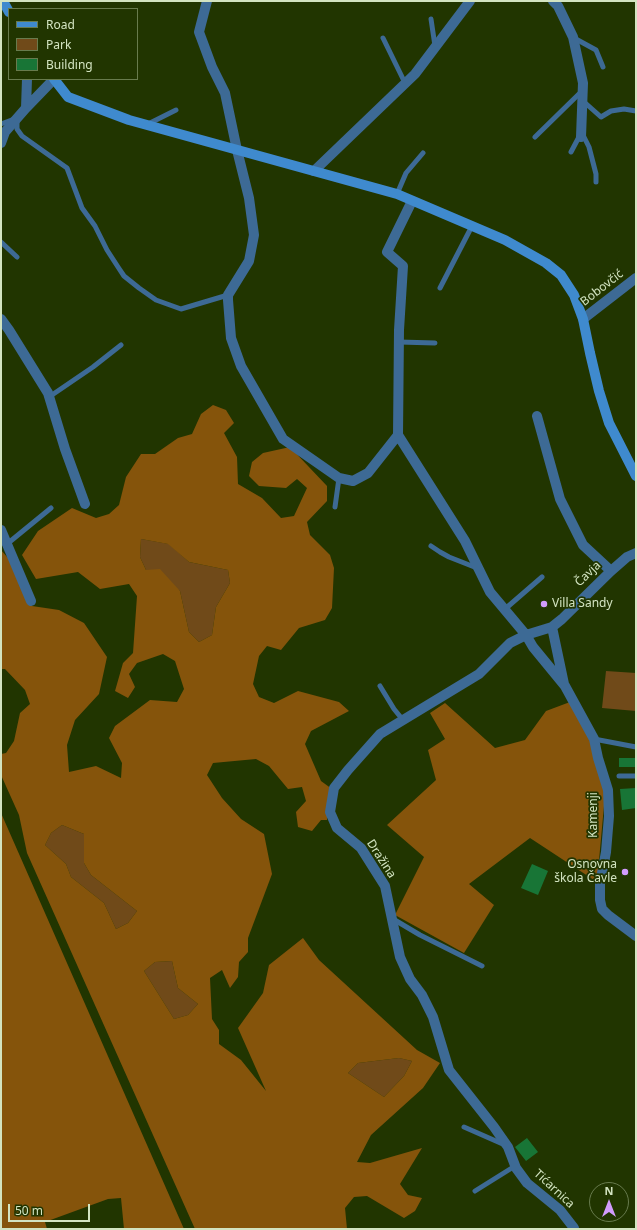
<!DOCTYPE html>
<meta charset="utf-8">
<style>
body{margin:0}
#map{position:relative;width:637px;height:1230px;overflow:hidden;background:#213500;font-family:"Noto Sans",sans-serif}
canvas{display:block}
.frame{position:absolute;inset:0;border:2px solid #d3e4c1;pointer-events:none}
.legend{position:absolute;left:8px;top:8px;width:130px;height:72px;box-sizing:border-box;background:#213500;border:1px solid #687b4d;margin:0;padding:5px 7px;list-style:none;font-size:12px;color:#d3e4c1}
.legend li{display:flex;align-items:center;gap:8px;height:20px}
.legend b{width:20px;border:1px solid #687b4d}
.north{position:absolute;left:589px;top:1182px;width:40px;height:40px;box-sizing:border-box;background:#213500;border:1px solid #687b4d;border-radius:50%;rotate:0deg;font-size:11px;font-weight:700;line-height:16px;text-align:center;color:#d3e4c1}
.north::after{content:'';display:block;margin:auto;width:14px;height:18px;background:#d29cfd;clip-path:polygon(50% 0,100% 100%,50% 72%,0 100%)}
.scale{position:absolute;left:8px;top:1204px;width:82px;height:18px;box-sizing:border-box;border:2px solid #d3e4c1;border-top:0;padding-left:5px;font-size:12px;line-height:14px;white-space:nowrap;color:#d3e4c1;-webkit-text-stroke:3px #213500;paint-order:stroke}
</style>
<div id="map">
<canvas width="637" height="1230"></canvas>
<div class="frame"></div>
<ul class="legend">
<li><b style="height:5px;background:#3f8ace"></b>Road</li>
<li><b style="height:11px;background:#704a19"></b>Park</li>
<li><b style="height:11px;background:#187536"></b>Building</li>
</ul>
<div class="north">N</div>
<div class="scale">50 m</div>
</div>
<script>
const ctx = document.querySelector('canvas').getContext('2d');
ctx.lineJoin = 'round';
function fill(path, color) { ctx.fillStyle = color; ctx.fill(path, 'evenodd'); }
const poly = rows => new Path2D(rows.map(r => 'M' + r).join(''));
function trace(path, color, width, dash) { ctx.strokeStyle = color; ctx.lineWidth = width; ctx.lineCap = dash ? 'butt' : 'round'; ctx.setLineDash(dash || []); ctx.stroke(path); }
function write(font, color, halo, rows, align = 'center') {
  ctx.font = font + ' "Noto Sans",sans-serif'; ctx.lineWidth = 3.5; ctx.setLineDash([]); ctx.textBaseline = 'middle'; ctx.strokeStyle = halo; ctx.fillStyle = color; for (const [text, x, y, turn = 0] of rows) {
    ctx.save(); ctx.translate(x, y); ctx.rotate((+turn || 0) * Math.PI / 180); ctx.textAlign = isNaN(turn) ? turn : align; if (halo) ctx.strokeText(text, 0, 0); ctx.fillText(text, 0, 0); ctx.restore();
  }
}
fill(poly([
 [141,539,169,544,189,562,228,570,230,583,216,607,212,635,199,642,189,632,180,591,146,570,140,557],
 [606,671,636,673,636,711,602,708],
 [62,825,84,834,84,863,91,875,137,911,128,923,116,929,104,903,71,877,66,864,45,845,51,833],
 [172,961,178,988,198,1004,188,1015,174,1019,144,971,155,962],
 [399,1058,412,1061,404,1076,384,1097,348,1073,358,1063]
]), '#704a19');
fill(poly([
 [213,405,226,410,234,423,224,433,237,457,238,484,262,498,281,518,294,516,307,488,297,479,286,488,259,486,249,476,252,462,263,453,290,447,327,486,327,501,307,522,310,535,330,555,334,568,332,608,325,620,299,628,281,650,267,646,259,656,253,684,259,697,274,703,298,691,339,702,349,711,311,731,305,744,321,781,332,789,327,801,327,820,321,820,312,831,298,827,296,812,306,801,302,787,288,789,269,766,256,759,213,763,207,775,222,798,241,819,264,834,272,874,248,938,248,952,239,962,238,977,230,988,222,970,210,978,212,1019,219,1030,219,1044,241,1060,266,1091,238,1028,263,993,269,965,303,938,319,960,417,1050,440,1063,423,1088,371,1135,357,1162,370,1163,422,1148,400,1184,408,1195,422,1198,415,1211,404,1218,367,1196,354,1197,345,1208,347,1229,195,1229,27,853,19,815,1,775,1,754,6,753,14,741,20,713,30,704,25,690,5,669,1,669,1,550,27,580,32,606,59,610,84,623,107,657,99,694,75,720,67,745,69,772,96,766,121,778,122,763,109,738,115,726,150,700,177,702,184,689,175,661,163,654,137,663,129,674,135,687,128,698,115,691,123,663,133,653,137,596,129,584,100,589,78,572,36,579,22,555,38,531,72,508,96,518,109,514,119,505,126,477,141,454,155,454,178,438,192,434,201,414],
 [141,539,168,544,189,562,228,570,230,583,216,607,212,635,199,642,189,632,180,591,160,569,146,570,140,557],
 [62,825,84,834,84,863,91,875,137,911,128,923,116,929,104,903,71,877,66,864,45,845,51,833],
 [172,961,178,988,198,1004,188,1015,174,1019,144,971,155,962],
 [399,1058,412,1061,404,1076,384,1097,348,1073,358,1063],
 [570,702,591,743,605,795,597,882,530,838,469,884,494,905,464,953,395,915,424,857,387,825,436,780,428,750,445,739,430,713,445,703,495,748,525,740,546,711],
 [1,813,184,1229,124,1229,121,1198,108,1199,45,1222,47,1229,1,1229]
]), '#85540b');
fill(poly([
 [619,758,636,758,636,767,619,767],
 [636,788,636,808,622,810,620,789],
 [532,864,548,871,538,895,521,888],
 [527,1138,538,1152,526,1161,515,1147]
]), '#187536');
trace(poly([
 [431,19,435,46],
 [383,38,405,83],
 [574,38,596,50,603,67],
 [583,101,601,117,611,111,624,109,636,111],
 [1,124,17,118,17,129,22,136,67,168,82,208,95,226,107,250,118,267,124,276,139,288,156,300,181,309,228,295],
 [148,124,176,110],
 [583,135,589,147,596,174,596,182],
 [535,137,582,91],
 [571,152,580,135],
 [397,194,406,173,423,153],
 [1,242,17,257],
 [440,288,472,226],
 [399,342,435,343],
 [49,397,93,367,121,345],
 [335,507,339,478],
 [7,544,51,508],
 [431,546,440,552,449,557,477,568],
 [505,609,542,577],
 [380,686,394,709,403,720],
 [594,739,636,747],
 [619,776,636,776],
 [393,919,420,935,482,966],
 [464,1127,505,1145],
 [475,1191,515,1166]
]), '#3d6a95', 5);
trace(poly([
 [207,1,199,32,212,67,225,93,237,150,249,198,254,235,249,261,228,295,228,300,231,338,241,366,283,439,339,478,353,481,368,473,398,435],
 [553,1,558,6,573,37,583,83,581,137],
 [26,108,27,79],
 [1,143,5,132,26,108,54,79],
 [314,171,415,74,470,1],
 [412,201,387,252,403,266,399,330,398,435,465,541,490,592,526,635,552,627,562,619,611,571,627,557,636,553],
 [1,319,9,330,48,393,65,449,85,504],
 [583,319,636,278],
 [537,416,560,499,583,545,611,571],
 [1,530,31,601],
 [552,627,564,684],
 [574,1228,560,1210,527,1183,516,1168,508,1147,494,1127,449,1070,433,1017,422,995,410,979,400,957,385,886,361,848,337,828,330,812,334,788,348,770,380,734,479,674,510,643,526,635,533,647,565,686,594,739,598,758,608,790,609,816,606,852,600,884,600,900,602,909,608,915,636,936]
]), '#3d6a95', 10);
trace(poly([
 [3,1,9,12],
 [54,79,68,97,129,120,397,194,505,240,546,263,561,275,574,295,583,319,590,353,599,391,609,423,636,476]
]), '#3f8ace', 10);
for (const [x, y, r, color] of [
 [544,604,4,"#d29cfd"],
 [625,872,4,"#d29cfd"]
]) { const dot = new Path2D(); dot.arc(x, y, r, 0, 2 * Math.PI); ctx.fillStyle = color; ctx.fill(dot); trace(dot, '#213500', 1.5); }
write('12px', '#d3e4c1', '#213500', [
 ["Bobovčić",602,288,-38],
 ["Čavja",588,574,-44],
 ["Kamenji",594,815,-90],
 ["Dražina",381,859,57],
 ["Tićarnica",554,1189,43]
]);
write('12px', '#d3e4c1', '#213500', [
 ["Villa Sandy",552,604],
 ["Osnovna",617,865,"right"],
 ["škola Čavle",617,879,"right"]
], 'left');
</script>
